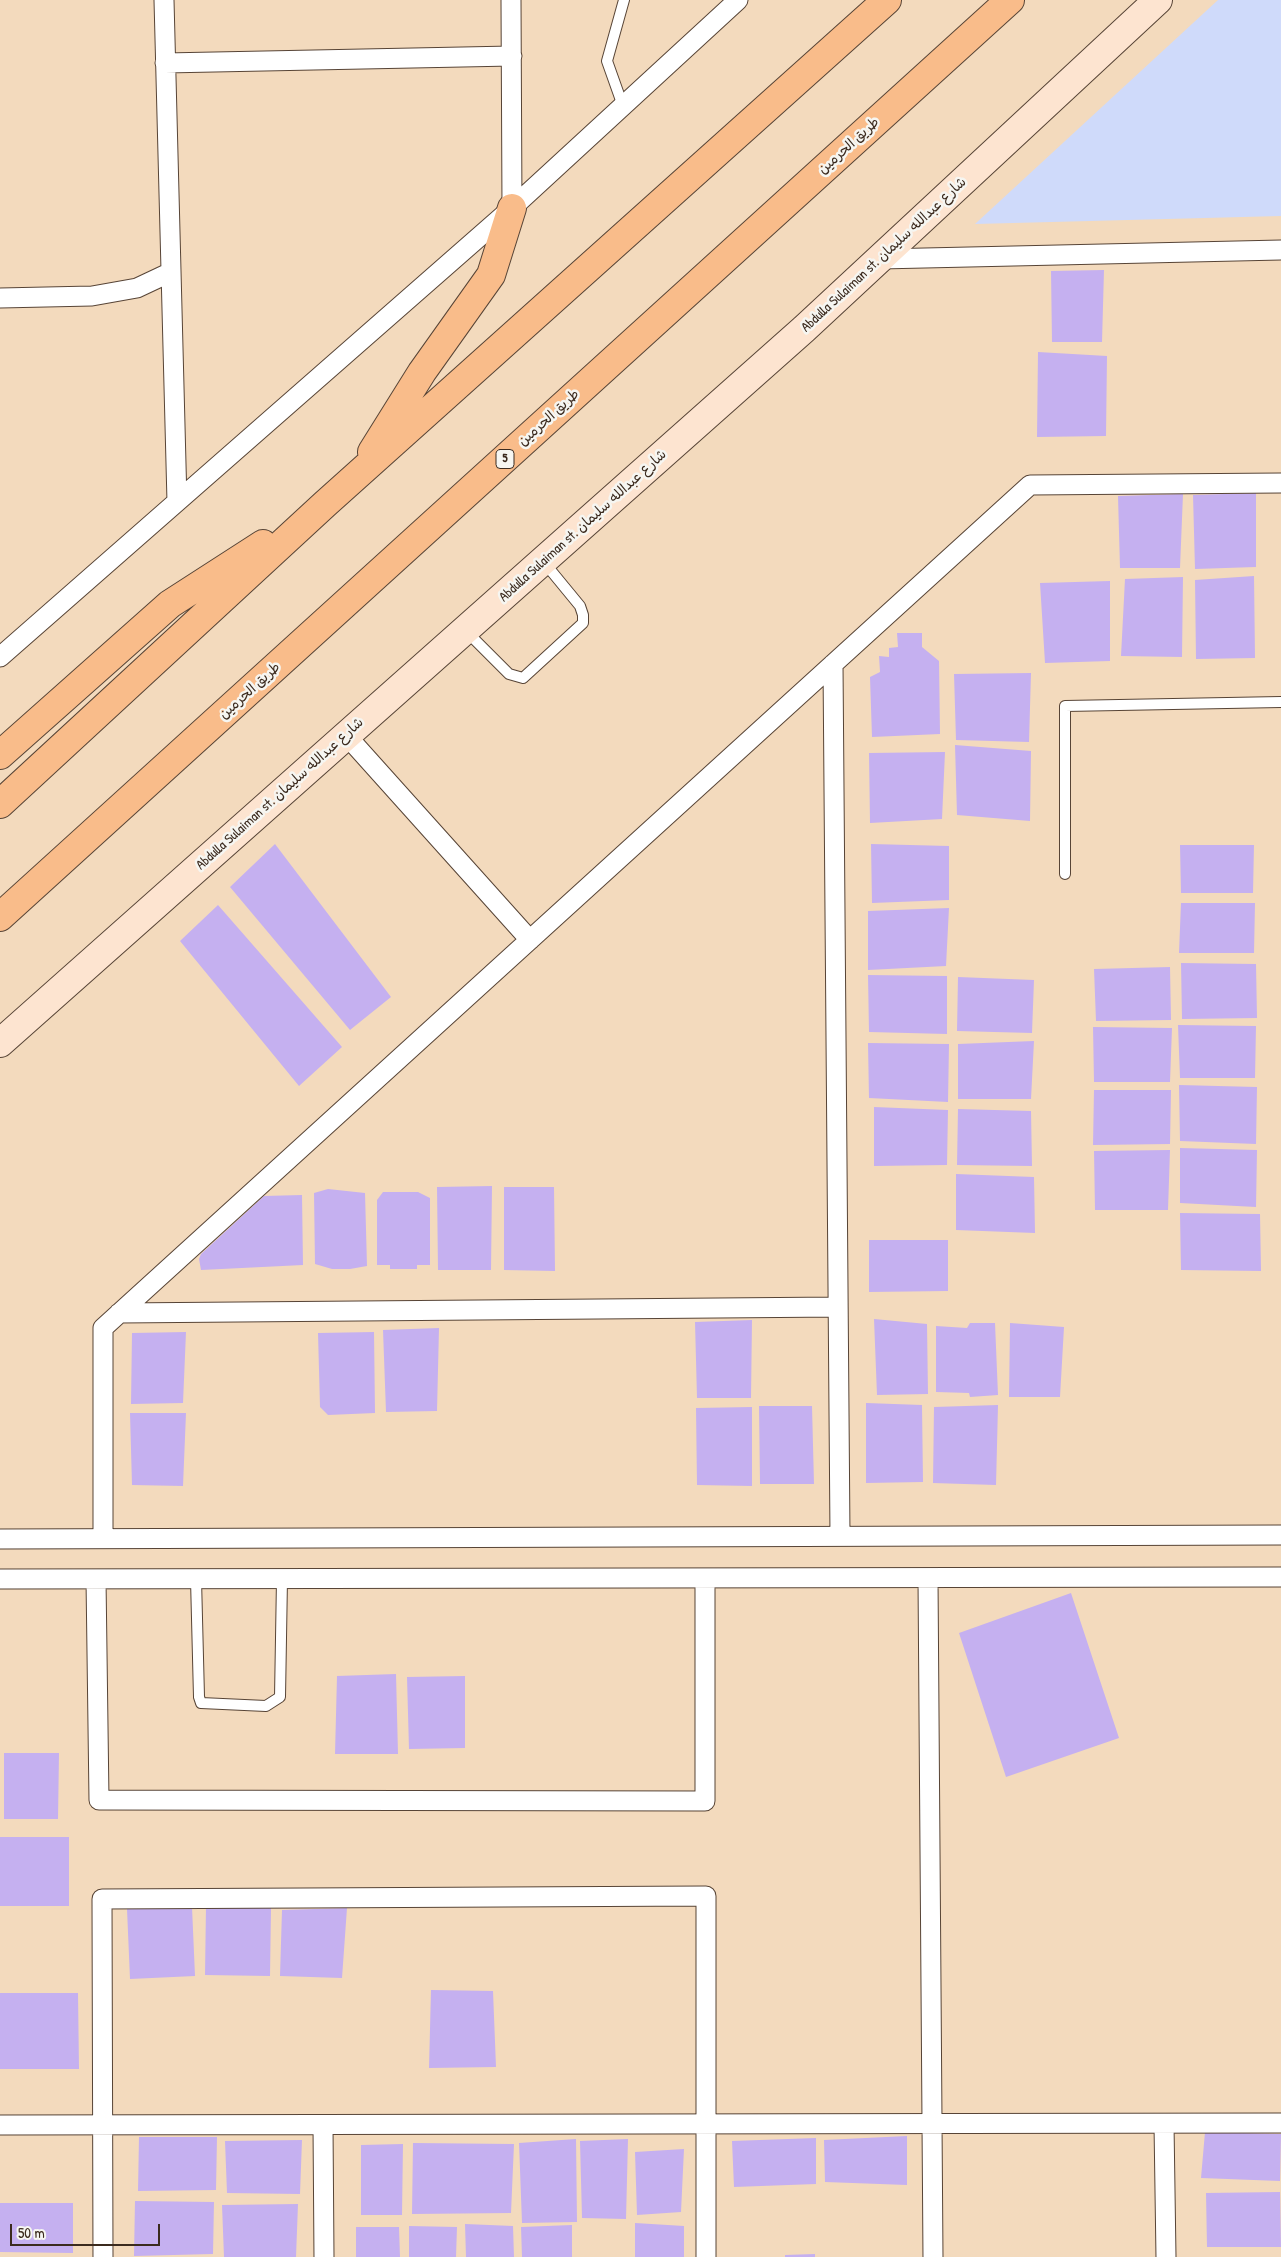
<!DOCTYPE html>
<meta charset="utf-8">
<style>
body{margin:0}
#map{position:relative;width:1281px;height:2257px;overflow:hidden;background:#f3dabd;font-family:"Patrick Hand",sans-serif}
canvas{display:block}
.scale{position:absolute;left:10px;top:2224px;width:150px;height:22px;box-sizing:border-box;border:2px solid #3b2a1e;border-top:0;padding-left:6px;font-size:15px;line-height:18px;white-space:nowrap;color:#3b2a1e;-webkit-text-stroke:4px #f6f6f2;paint-order:stroke}
</style>
<div id="map">
<canvas width="1281" height="2257"></canvas>
<div class="scale">50 m</div>
</div>
<script>
const ctx = document.querySelector('canvas').getContext('2d');
ctx.lineJoin = 'round';
function fill(path, color) { ctx.fillStyle = color; ctx.fill(path, 'evenodd'); }
const poly = rows => new Path2D(rows.map(r => 'M' + r).join(''));
function trace(path, color, width, dash) { ctx.strokeStyle = color; ctx.lineWidth = width; ctx.lineCap = dash ? 'butt' : 'round'; ctx.setLineDash(dash || []); ctx.stroke(path); }
function write(font, color, halo, rows, align = 'center') {
  ctx.font = font + ' "Patrick Hand","Playpen Sans Arabic",sans-serif'; ctx.lineWidth = 5; ctx.setLineDash([]); ctx.textBaseline = 'middle'; ctx.strokeStyle = halo; ctx.fillStyle = color; for (const [text, x, y, turn = 0] of rows) {
    ctx.save(); ctx.translate(x, y); ctx.rotate((+turn || 0) * Math.PI / 180); ctx.textAlign = isNaN(turn) ? turn : align; if (halo) ctx.strokeText(text, 0, 0); ctx.fillText(text, 0, 0); ctx.restore();
  }
}
fill(poly([
 [1218,0,1281,0,1281,216,975,224]
]), '#cfdafa');
fill(poly([
 [1104,270,1102,342,1052,342,1051,271],
 [1038,352,1107,356,1106,436,1037,437],
 [1256,493,1256,567,1195,569,1193,495],
 [1183,494,1180,568,1120,568,1118,496],
 [1254,576,1255,658,1196,659,1195,580],
 [1183,577,1182,657,1121,656,1125,579],
 [1110,581,1110,661,1045,663,1040,583],
 [897,633,922,633,922,647,939,661,940,734,872,737,870,677,880,672,879,656,889,657,889,648,898,647],
 [1031,673,1029,742,956,740,954,674],
 [955,745,1031,751,1030,821,957,815],
 [945,752,942,819,870,823,869,753],
 [275,844,391,997,350,1030,230,887],
 [871,844,949,846,949,900,872,903],
 [1180,845,1254,845,1253,893,1181,893],
 [1181,903,1255,903,1254,953,1179,953],
 [218,905,342,1047,299,1086,180,941],
 [949,908,946,966,868,970,868,911],
 [1181,963,1256,964,1257,1018,1182,1019],
 [1170,967,1171,1020,1096,1021,1094,969],
 [868,975,947,976,947,1034,869,1032],
 [958,977,1034,980,1032,1033,957,1031],
 [1178,1025,1256,1026,1255,1078,1180,1078],
 [1093,1027,1172,1028,1170,1082,1094,1082],
 [1034,1041,1031,1099,958,1099,958,1044],
 [868,1043,949,1044,948,1102,869,1098],
 [1179,1085,1257,1087,1256,1144,1180,1141],
 [1094,1090,1171,1090,1170,1144,1093,1145],
 [874,1107,948,1110,947,1165,874,1166],
 [958,1109,1031,1111,1032,1166,957,1165],
 [1180,1148,1257,1150,1256,1207,1180,1203],
 [1170,1150,1168,1210,1095,1210,1094,1151],
 [956,1174,1034,1177,1035,1233,956,1230],
 [492,1186,491,1270,438,1270,437,1187],
 [504,1187,554,1187,555,1271,504,1270],
 [328,1189,365,1193,367,1266,350,1269,332,1269,315,1264,314,1193],
 [383,1192,418,1192,430,1198,430,1265,417,1265,417,1269,390,1269,390,1265,377,1265,377,1200],
 [302,1195,303,1265,201,1270,199,1259,201,1254,264,1196],
 [1180,1213,1260,1214,1261,1271,1181,1270],
 [869,1240,948,1240,948,1291,869,1292],
 [874,1319,927,1324,928,1394,877,1395],
 [752,1320,751,1398,697,1398,695,1322],
 [970,1323,995,1323,998,1395,970,1397,969,1393,936,1392,936,1326,967,1328],
 [1010,1323,1064,1327,1060,1397,1009,1397],
 [439,1328,437,1411,386,1412,383,1330],
 [186,1332,183,1403,131,1404,132,1333],
 [374,1332,375,1413,328,1415,320,1407,318,1333],
 [866,1403,922,1405,923,1482,866,1483],
 [998,1405,996,1485,933,1483,934,1407],
 [759,1406,812,1406,814,1484,760,1484],
 [752,1407,752,1486,697,1485,696,1408],
 [130,1413,186,1413,183,1486,132,1485],
 [1071,1593,1119,1738,1006,1777,959,1633],
 [396,1674,398,1754,335,1754,337,1676],
 [465,1676,465,1748,409,1749,407,1677],
 [4,1753,59,1753,58,1819,4,1819],
 [0,1837,69,1837,69,1906,0,1906],
 [206,1906,271,1908,270,1976,205,1975],
 [192,1907,195,1976,130,1979,127,1909],
 [347,1908,342,1978,280,1976,282,1910],
 [431,1990,493,1991,496,2067,429,2068],
 [0,1993,78,1993,79,2069,0,2069],
 [1205,2132,1281,2134,1280,2181,1201,2178],
 [907,2136,907,2185,825,2182,824,2140],
 [139,2137,217,2137,216,2190,138,2191],
 [816,2138,816,2184,734,2187,732,2141],
 [576,2139,577,2222,522,2223,519,2143],
 [628,2139,626,2219,582,2218,580,2141],
 [302,2140,300,2194,227,2193,225,2141],
 [413,2143,514,2144,511,2213,412,2214],
 [403,2144,402,2215,361,2215,361,2145],
 [684,2149,681,2212,637,2215,635,2152],
 [1280,2192,1281,2247,1207,2247,1206,2193],
 [135,2201,214,2202,213,2254,134,2256],
 [0,2203,73,2203,73,2253,0,2252],
 [298,2204,296,2257,224,2257,222,2205],
 [635,2223,684,2226,684,2257,635,2257],
 [465,2224,513,2226,514,2257,466,2257],
 [572,2225,572,2257,522,2257,521,2227],
 [409,2226,457,2227,456,2257,409,2257],
 [356,2227,399,2227,400,2257,356,2257],
 [815,2254,815,2257,785,2257,785,2255]
]), '#c5b0f0');
const lane = poly([
 [623,106,607,61,624,0],
 [466,631,509,674,523,678,583,623,583,615,580,606,543,561],
 [1065,874,1065,706,1281,702],
 [196,1579,199,1697,201,1703,266,1706,280,1697,282,1579]
]);
const street = poly([
 [164,0,177,502],
 [511,0,512,208],
 [165,63,512,56],
 [880,259,1281,250],
 [0,298,92,296,137,288,171,272],
 [0,657,512,208,738,0],
 [833,664,840,1536],
 [346,735,530,940],
 [119,1313,838,1307],
 [103,1538,103,1328,1030,485,1281,483],
 [0,1539,1281,1535],
 [928,1578,933,2257],
 [0,1579,1281,1577],
 [96,1579,99,1800,705,1801,705,1578],
 [1164,2124,1166,2257],
 [0,2125,1281,2123],
 [323,2125,324,2257],
 [103,2257,102,1899,706,1896,706,2257]
]);
const secondary = poly([
 [0,1043,804,329,1158,0]
]);
const highway = poly([
 [372,452,422,372,491,275,512,208],
 [0,755,170,604,263,544],
 [0,804,325,504,887,0],
 [0,917,1010,0]
]);
trace(lane, '#574436', 12);
trace(street, '#574436', 21);
trace(secondary, '#574436', 30);
trace(highway, '#574436', 30);
trace(lane, '#fff', 10);
trace(street, '#fff', 19);
trace(secondary, '#fde4d0', 28);
trace(highway, '#f9bc8a', 28);
for (const [x, y, w] of [
 [505,459,18]
]) { const box = new Path2D(); box.roundRect(x - w / 2, y - 9.5, w, 19, 4); ctx.fillStyle = '#f6f6f2'; ctx.fill(box); trace(box, '#3b2a1e', 1); }
write('bold 12px', '#3b2a1e', null, [
 ["5",505,459]
]);
write('14px', '#3b2a1e', '#f6f6f2', [
 ["طريق الحرمين",849,146,-42],
 ["Abdulla Sulaiman st. شارع عبدالله سليمان",884,255,-43],
 ["طريق الحرمين",549,418,-42],
 ["Abdulla Sulaiman st. شارع عبدالله سليمان",583,526,-42],
 ["طريق الحرمين",250,691,-42],
 ["Abdulla Sulaiman st. شارع عبدالله سليمان",280,794,-42]
]);
</script>
